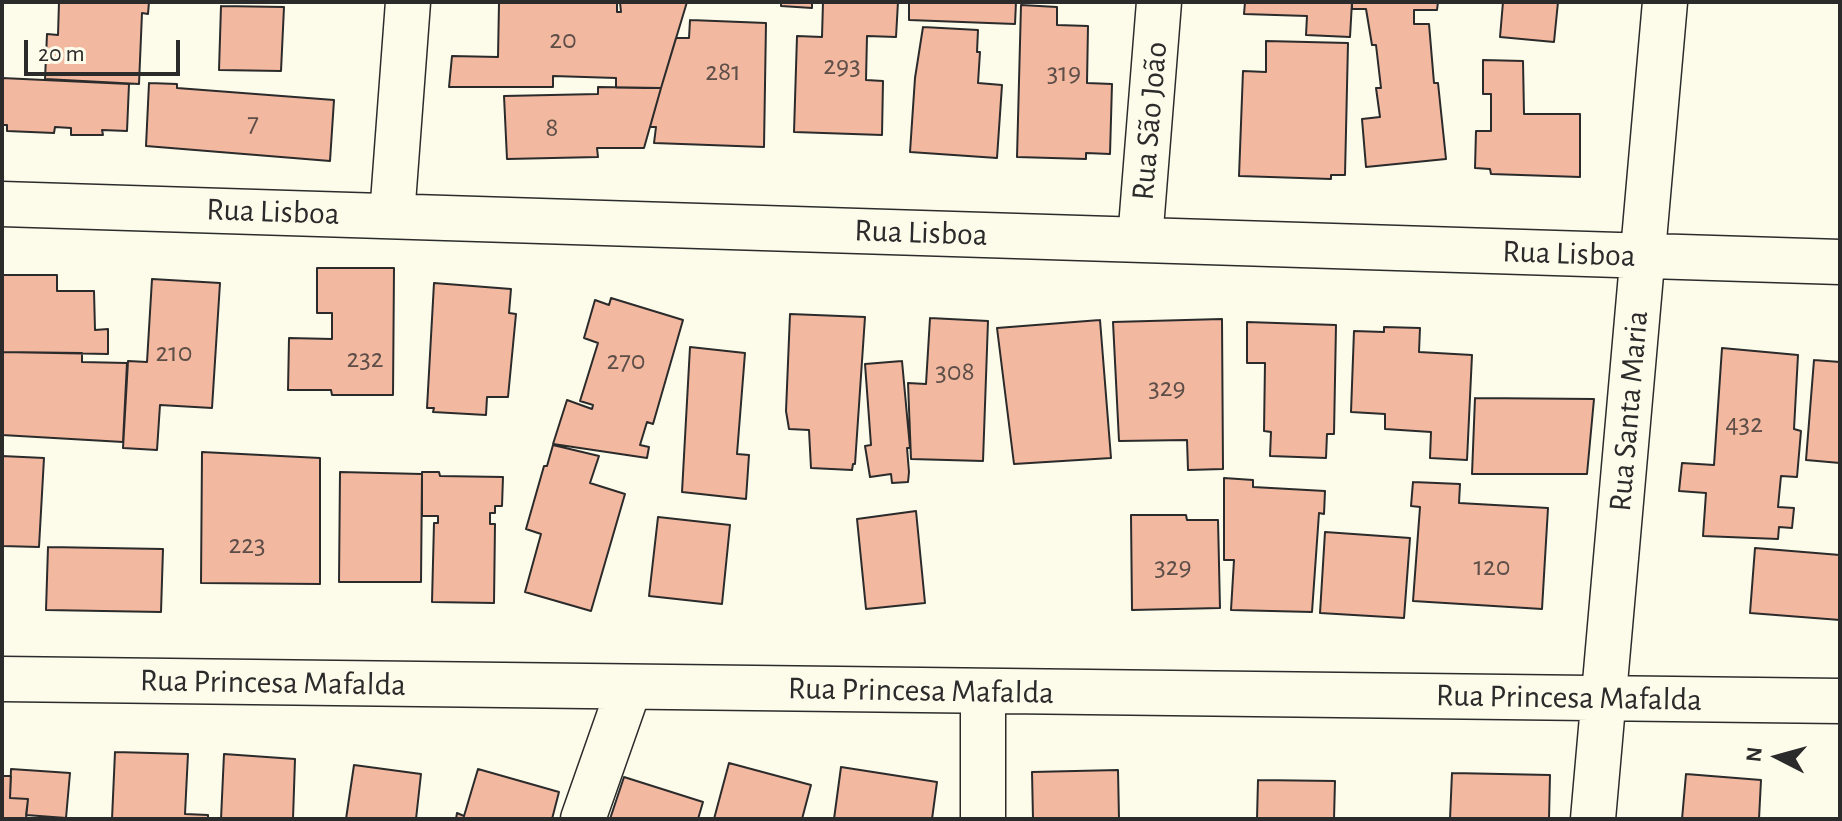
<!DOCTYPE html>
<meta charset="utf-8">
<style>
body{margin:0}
#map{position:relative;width:1842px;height:821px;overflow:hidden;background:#fdfbea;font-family:"Alegreya Sans",sans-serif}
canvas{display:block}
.frame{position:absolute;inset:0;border:4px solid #2b2b2b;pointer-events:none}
.north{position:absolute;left:1738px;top:717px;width:80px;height:80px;-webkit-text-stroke:6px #fdfbea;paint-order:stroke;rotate:276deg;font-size:22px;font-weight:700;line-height:32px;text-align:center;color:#2b2b2b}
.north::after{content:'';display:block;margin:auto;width:28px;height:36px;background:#2b2b2b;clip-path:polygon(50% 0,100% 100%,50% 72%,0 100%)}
.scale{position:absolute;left:24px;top:40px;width:156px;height:36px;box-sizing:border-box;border:4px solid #2b2b2b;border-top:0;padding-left:10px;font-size:24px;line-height:28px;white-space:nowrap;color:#2b2b2b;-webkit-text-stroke:6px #fdfbea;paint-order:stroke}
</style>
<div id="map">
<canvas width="1842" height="821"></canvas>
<div class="frame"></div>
<div class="north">N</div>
<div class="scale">20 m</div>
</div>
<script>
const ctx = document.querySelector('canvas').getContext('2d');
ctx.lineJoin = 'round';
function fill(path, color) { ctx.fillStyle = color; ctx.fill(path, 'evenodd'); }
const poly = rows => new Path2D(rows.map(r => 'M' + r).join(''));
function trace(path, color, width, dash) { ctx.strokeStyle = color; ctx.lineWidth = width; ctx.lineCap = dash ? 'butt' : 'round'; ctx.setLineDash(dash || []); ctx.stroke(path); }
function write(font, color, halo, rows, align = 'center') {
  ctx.font = font + ' "Alegreya Sans",sans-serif'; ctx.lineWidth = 6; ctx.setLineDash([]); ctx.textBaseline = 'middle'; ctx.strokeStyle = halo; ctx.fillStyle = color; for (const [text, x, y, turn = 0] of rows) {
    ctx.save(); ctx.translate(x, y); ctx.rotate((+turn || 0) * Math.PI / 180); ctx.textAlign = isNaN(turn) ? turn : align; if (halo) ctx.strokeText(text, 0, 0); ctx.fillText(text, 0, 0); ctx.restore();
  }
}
const building = poly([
 [59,2,149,2,148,14,142,13,139,84,45,79,47,34,58,35,59,2],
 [620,2,687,2,661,88,616,88,616,78,553,76,553,87,449,87,452,56,498,57,499,3,617,3,617,12,621,12,620,2],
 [781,2,812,2,812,8,781,6,781,2],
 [823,2,898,2,896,37,867,36,866,80,883,81,882,135,794,132,797,36,822,37,823,2],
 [909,2,1016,2,1015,24,909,20,909,2],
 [1245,2,1352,2,1350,37,1306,35,1307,16,1244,14,1245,2],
 [1352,2,1438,2,1437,10,1414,10,1414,24,1429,24,1434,83,1438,83,1446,159,1366,167,1362,119,1380,117,1376,88,1381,88,1376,45,1372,45,1366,9,1352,9,1352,2],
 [1503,2,1558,2,1554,42,1500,37,1503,2],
 [1021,5,1057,7,1057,25,1088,26,1087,83,1112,84,1110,154,1086,153,1086,159,1017,157,1021,5],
 [221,6,284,7,281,71,219,70,221,6],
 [690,20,766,23,764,147,654,143,656,127,650,127,661,88,676,38,689,38,690,20],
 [923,27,978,30,977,52,980,52,978,83,1002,85,997,158,910,152,915,78,923,27],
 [1266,41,1348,43,1345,175,1331,175,1331,179,1239,176,1243,71,1266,72,1266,41],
 [1483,60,1523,61,1524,114,1580,114,1580,177,1491,174,1490,169,1475,168,1476,131,1491,131,1491,94,1483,94,1483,60],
 [2,78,129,84,127,131,102,130,103,135,71,135,71,128,55,127,54,133,7,131,7,125,2,125,2,78],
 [149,83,177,84,177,88,334,100,330,161,146,146,149,83],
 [598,87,661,88,644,148,597,148,598,157,507,159,504,96,598,94,598,87],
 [317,268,394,268,393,395,332,395,331,390,288,390,289,338,332,339,332,313,317,313,317,268],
 [2,275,57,275,57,291,94,291,95,330,108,329,108,354,2,352,2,275],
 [152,279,220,283,212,408,160,405,157,450,123,448,128,361,147,362,152,279],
 [434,283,511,289,509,313,516,314,508,397,487,397,486,415,433,412,434,408,427,408,434,283],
 [611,298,683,320,653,424,647,422,640,445,649,447,647,458,553,444,567,400,592,409,593,405,580,401,598,343,584,338,595,300,609,305,611,298],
 [790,314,865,317,855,464,853,464,852,470,811,468,809,430,789,429,786,411,790,314],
 [930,318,988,321,983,461,911,459,908,383,926,384,930,318],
 [1222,319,1223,469,1188,470,1187,440,1119,441,1113,322,1222,319],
 [1100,320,1111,458,1014,464,997,328,1100,320],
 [1247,322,1336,325,1334,434,1327,434,1326,458,1270,456,1271,432,1264,431,1265,363,1247,363,1247,322],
 [1384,327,1420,328,1419,352,1472,355,1467,460,1430,458,1431,432,1385,429,1385,414,1351,412,1354,331,1384,332,1384,327],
 [690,347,745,353,737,454,749,455,746,499,682,492,690,347],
 [1722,348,1798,355,1794,429,1801,431,1797,477,1781,476,1778,507,1794,508,1792,528,1779,527,1778,539,1703,536,1706,493,1679,491,1682,463,1714,465,1722,348],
 [2,352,82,353,82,362,127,363,123,442,2,435,2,352],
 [1814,360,1840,362,1840,463,1806,460,1814,360],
 [902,361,910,448,907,448,909,472,908,482,892,483,891,474,870,477,865,446,871,445,865,364,902,361],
 [1475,398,1594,399,1587,474,1472,474,1475,398],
 [553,445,599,456,590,483,625,494,591,611,525,592,541,534,526,529,544,466,547,466,553,445],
 [202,452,320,458,320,584,201,583,202,452],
 [2,456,44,458,39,547,2,546,2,456],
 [340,472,422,474,421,582,339,582,340,472],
 [422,472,439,472,440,476,503,477,502,506,495,506,495,513,490,513,490,524,495,524,494,603,432,602,434,523,438,523,438,516,422,516,422,472],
 [1224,478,1253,480,1253,487,1325,491,1324,514,1319,513,1312,612,1231,610,1234,560,1224,560,1224,478],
 [1413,482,1460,484,1459,503,1548,508,1542,609,1413,601,1420,507,1411,506,1413,482],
 [916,511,925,603,866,609,857,519,916,511],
 [1131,515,1186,515,1187,520,1218,520,1220,608,1132,610,1131,515],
 [658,517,730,525,722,604,649,596,658,517],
 [1325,532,1410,538,1404,618,1320,613,1325,532],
 [48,547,163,549,161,612,46,610,48,547],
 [1755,548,1840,555,1840,620,1750,613,1755,548],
 [115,752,188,754,185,814,208,815,208,819,112,819,115,752],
 [224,754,295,759,293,819,221,819,224,754],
 [729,763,811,785,802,819,714,819,729,763],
 [354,765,421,774,416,819,346,819,354,765],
 [841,767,937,782,932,819,834,819,841,767],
 [11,769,70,773,66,818,26,815,28,799,10,798,11,769],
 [478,769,559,792,552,819,456,819,457,813,464,816,478,769],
 [1118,770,1119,819,1033,819,1032,772,1118,770],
 [1452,773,1550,775,1549,819,1450,819,1452,773],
 [1686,774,1761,780,1759,819,1682,819,1686,774],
 [2,776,11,776,10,798,28,799,26,819,2,819,2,776],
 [624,777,703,802,698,819,610,819,624,777],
 [1258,780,1335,781,1334,819,1257,819,1258,780]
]);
fill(building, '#f2b8a0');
trace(building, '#2b2b2b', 2);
const minor = poly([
 [2,204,1840,262],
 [392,216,408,2],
 [1140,240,1159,2],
 [2,679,1840,701],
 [983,692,983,819],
 [583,819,629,688],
 [1593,819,1665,2]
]);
trace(minor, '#2b2b2b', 47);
trace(minor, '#fdfbea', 44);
write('28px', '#5d4e48', null, [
 ["20",563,40],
 ["293",842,66],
 ["281",723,72],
 ["319",1064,73],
 ["7",253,123],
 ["8",552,128],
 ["210",174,353],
 ["232",365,359],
 ["270",626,361],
 ["308",955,372],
 ["329",1167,388],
 ["432",1744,424],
 ["223",247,545],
 ["329",1173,567],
 ["120",1492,567]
]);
write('32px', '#2b2b2b', '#fdfbea', [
 ["Rua São João",1150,121,-85],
 ["Rua Lisboa",273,212,2],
 ["Rua Lisboa",921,233,2],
 ["Rua Lisboa",1569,254,2],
 ["Rua Santa Maria",1629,411,-85],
 ["Rua Princesa Mafalda",273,683,1],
 ["Rua Princesa Mafalda",921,691,1],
 ["Rua Princesa Mafalda",1569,698,1]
]);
</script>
